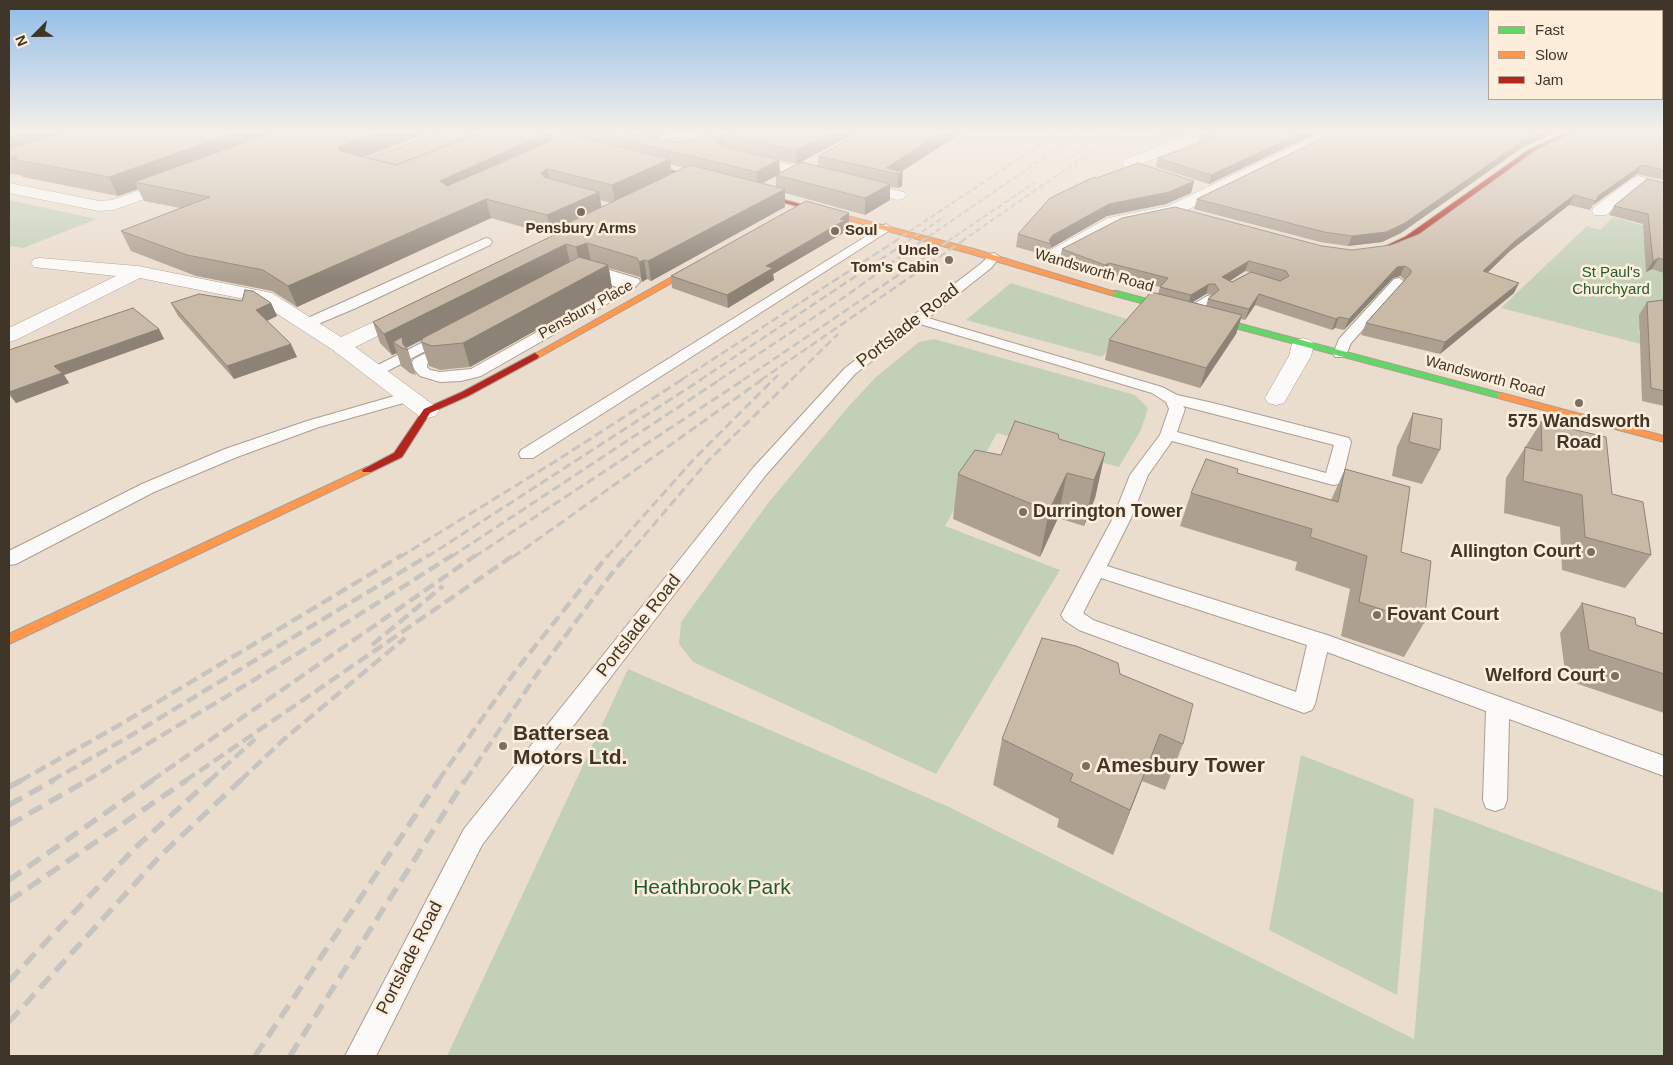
<!DOCTYPE html>
<style>
body{margin:0}
#map{position:relative;width:1673px;height:1065px;overflow:hidden;background:#ebddce;font-family:Helvetica,sans-serif}
canvas{display:block}
.frame{position:absolute;inset:0;border:10px solid #3f3529;pointer-events:none}
.legend{position:absolute;left:1488px;top:10px;width:175px;height:90px;box-sizing:border-box;background:#fdeedc;border:1px solid #b1a494;margin:0;padding:6px 9px;list-style:none;font-size:15px;color:#3f3529}
.legend li{display:flex;align-items:center;gap:10px;height:25px}
.legend b{width:25px;border:1px solid #b1a494}
.north{position:absolute;left:10px;top:10px;width:50px;height:50px;-webkit-text-stroke:4px #fdeedc;paint-order:stroke;rotate:247deg;font-size:14px;font-weight:700;line-height:20px;text-align:center;color:#3f3529}
.north::after{content:'';display:block;margin:auto;width:18px;height:22px;background:#3f3529;clip-path:polygon(50% 0,100% 100%,50% 72%,0 100%)}
</style>
<div id="map">
<canvas width="1673" height="1065"></canvas>
<div class="frame"></div>
<ul class="legend">
<li><b style="height:6px;background:#63d668"></b>Fast</li>
<li><b style="height:6px;background:#ff974d"></b>Slow</li>
<li><b style="height:6px;background:#b3261e"></b>Jam</li>
</ul>
<div class="north">N</div>
</div>
<script>
const ctx = document.querySelector('canvas').getContext('2d');
ctx.lineJoin = 'round';
function fill(path, color) { ctx.fillStyle = color; ctx.fill(path, 'evenodd'); }
const poly = rows => new Path2D(rows.map(r => 'M' + r).join(''));
function trace(path, color, width, dash) { ctx.strokeStyle = color; ctx.lineWidth = width; ctx.lineCap = dash ? 'butt' : 'round'; ctx.setLineDash(dash || []); ctx.stroke(path); }
function write(font, color, halo, rows, align = 'center') {
  ctx.font = font + ' Helvetica,sans-serif'; ctx.lineWidth = 5; ctx.setLineDash([]); ctx.textBaseline = 'middle'; ctx.strokeStyle = halo; ctx.fillStyle = color; for (const [text, x, y, turn = 0] of rows) {
    ctx.save(); ctx.translate(x, y); ctx.rotate((+turn || 0) * Math.PI / 180); ctx.textAlign = isNaN(turn) ? turn : align; if (halo) ctx.strokeText(text, 0, 0); ctx.fillText(text, 0, 0); ctx.restore();
  }
}
fill(poly([
 [9,200,97,219,23,248,9,246],
 [1613,217,1664,231,1664,337,1638,330,1641,344,1501,308,1587,226,1600,230],
 [1011,283,1133,321,1102,357,966,320],
 [934,339,1135,395,1148,408,1141,430,1119,467,997,433,945,526,1060,570,936,774,693,662,679,644,681,622,769,502,848,407,876,377,919,342],
 [628,669,949,807,1414,1039,1434,807,1664,893,1664,1056,447,1056],
 [1301,755,1414,799,1397,995,1269,930]
]), '#c3d0b8');
const lane = poly([
 [436,131,452,131,356,167,352,168,347,165,436,131],
 [679,131,703,134,709,138,711,143,701,149,683,153,666,151,655,145,657,140,663,135,679,131],
 [679,137,698,139,701,142,683,147,665,144,669,139,679,137],
 [886,224,892,228,890,230,533,458,521,458,519,454,521,450,886,224],
 [486,238,490,239,492,242,490,245,356,308,311,327,301,327,299,324,301,321,486,238],
 [994,253,1000,257,991,268,928,318,1162,387,1177,395,1213,403,1349,438,1351,442,1342,480,1339,484,1333,485,1172,441,1148,475,1131,518,1107,566,1327,635,1664,756,1664,776,1509,719,1507,800,1504,808,1495,811,1486,808,1483,800,1486,711,1327,652,1315,704,1312,710,1304,713,1079,630,1064,620,1061,615,1113,518,1130,475,1160,435,1169,409,1166,402,1152,393,920,324,855,374,765,476,482,845,376,1056,345,1056,464,829,753,468,845,368,983,262,990,254,994,253],
 [1183,406,1334,445,1326,473,1177,432,1185,409,1183,406],
 [1101,578,1307,645,1296,692,1093,620,1083,613,1101,578],
 [590,264,639,279,640,282,633,289,481,376,461,381,440,382,420,376,413,368,412,362,414,359,447,342,452,343,454,346,452,349,427,364,427,367,430,370,440,372,471,369,617,287,583,277,579,270,581,267,590,264],
 [1399,278,1405,282,1351,343,1345,357,1335,357,1333,354,1339,339,1394,279,1399,278],
 [1207,296,1212,297,1214,300,1212,303,1191,316,1181,316,1179,313,1207,296],
 [445,331,450,332,452,335,450,338,380,375,370,375,367,372,370,369,445,331],
 [408,392,414,394,416,397,414,400,319,427,237,457,154,492,16,564,9,565,9,551,142,484,225,449,307,421,408,392]
]);
const street = poly([
 [1197,131,1216,131,1214,134,1180,149,1138,165,1171,175,1174,178,1171,181,1166,183,1128,171,1122,163,1124,160,1197,131],
 [1325,131,1343,131,1341,134,1179,214,1119,226,1064,257,1058,258,1052,257,1049,253,1052,249,1108,218,1168,206,1325,131],
 [743,153,904,192,906,195,904,198,898,200,738,160,736,157,738,154,743,153],
 [1638,176,1664,182,1664,192,1641,186,1606,215,1594,215,1592,211,1594,207,1633,178,1638,176],
 [176,177,182,179,184,182,182,185,114,210,99,211,9,193,9,183,99,201,112,200,176,177],
 [40,258,138,266,272,293,341,337,402,309,409,307,416,309,419,313,416,317,355,347,435,406,439,411,435,416,427,418,419,416,333,350,259,302,140,278,16,340,9,342,9,328,116,276,34,267,31,263,34,259,40,258],
 [1303,338,1310,340,1314,344,1311,356,1284,403,1276,405,1268,403,1265,398,1289,356,1292,344,1296,340,1303,338]
]);
const fast = poly([
 [1111,291,1117,291,1504,394,1506,396,1504,398,1498,398,1111,295,1111,291]
]);
const slow = poly([
 [817,208,974,249,1118,293,1111,295,968,253,815,211,815,209,817,208],
 [702,260,709,262,538,358,535,359,531,356,702,260],
 [1501,393,1664,436,1664,442,1498,398,1498,394,1501,393],
 [367,467,372,470,371,472,9,644,9,634,367,467]
]);
const jam = poly([
 [1569,131,1577,131,1531,153,1411,241,1389,251,1373,253,1369,251,1384,247,1405,237,1527,151,1569,131],
 [633,160,819,209,820,210,815,211,633,162,633,160],
 [535,353,539,356,538,358,468,396,430,413,402,457,371,472,363,472,362,470,394,453,424,409,462,392,535,353]
]);
trace(lane, '#aa9f93', 2);
trace(street, '#aa9f93', 1);
trace(fast, '#aa9f93', 2);
trace(slow, '#aa9f93', 2);
trace(jam, '#aa9f93', 2);
fill(lane, '#fcfaf8');
fill(street, '#fcfaf8');
fill(fast, '#63d668');
fill(slow, '#ff974d');
fill(jam, '#b3261e');
trace(poly([
 [1069,159,1107,131],
 [895,241,1061,131],
 [908,241,944,217],
 [922,241,1083,131],
 [948,241,1034,183],
 [962,241,1121,131]
]), '#c7c4c0', 2, [5.5, 3]);
trace(poly([
 [681,380,897,240],
 [700,380,910,240],
 [719,380,846,296,923,240],
 [743,380,950,240],
 [761,380,964,240],
 [773,380,778,375],
 [791,380,838,334]
]), '#c7c4c0', 2.5, [8, 4]);
trace(poly([
 [400,557,559,459,683,379],
 [427,557,702,379],
 [451,557,721,379],
 [474,557,745,379],
 [513,557,763,379],
 [607,557,694,459,774,379],
 [626,557,708,461,792,379]
]), '#c7c4c0', 3, [9, 4.5]);
trace(poly([
 [372,645,443,586],
 [20,781,116,727,402,555],
 [51,781,125,739,429,555],
 [86,781,292,657,453,555],
 [151,781,476,555],
 [185,781,514,555],
 [209,781,255,739],
 [240,781,283,740,405,638],
 [438,781,517,669,608,555],
 [465,781,537,674,609,577,627,555]
]), '#c7c4c0', 4.5, [12, 5.5]);
trace(poly([
 [9,787,22,780],
 [9,805,54,780],
 [9,825,88,780],
 [9,880,153,780],
 [9,901,187,780],
 [9,981,135,848,210,780],
 [9,1022,161,855,241,780],
 [255,1056,439,780],
 [290,1056,465,780]
]), '#c7c4c0', 5.5, [15, 8]);
fill(poly([
 [9,131,431,131,364,157,369,158,476,134,485,131,672,131,663,133,657,138,681,142,700,138,706,134,703,132,694,131,860,131,797,164,779,160,780,173,818,166,818,156,865,131,965,131,901,172,902,186,898,188,890,187,890,200,865,215,785,193,785,207,651,281,647,279,642,282,640,277,609,268,612,288,470,367,440,370,429,366,421,342,422,340,406,348,408,350,416,375,410,373,401,366,397,353,392,355,380,343,373,322,571,227,570,225,551,235,491,218,297,307,272,291,196,276,131,251,121,231,180,208,144,201,138,189,118,196,23,177,21,175,9,174],
 [553,134,561,136,554,140],
 [670,164,684,168,671,174],
 [776,176,776,187,762,183],
 [600,200,611,203,601,207],
 [1144,131,1192,131,1174,138,1144,132],
 [1208,131,1321,131,1209,184,1156,167,1158,158,1199,143,1198,143,1200,134],
 [1337,131,1559,131,1523,147,1401,233,1382,242,1348,246,1320,242,1194,209,1197,199],
 [1664,131,1664,180,1637,174,1593,205,1590,210,1569,205,1510,251,1487,272,1514,293,1440,354,1361,335,1366,323,1405,280,1400,276,1393,278,1344,330,1335,328,1332,330,1255,305,1245,320,1241,319,1236,334,1200,388,1105,360,1109,340,1158,294,1160,287,1107,273,1103,275,1060,260,1062,249,1322,246,1352,250,1391,245,1419,234],
 [1245,271,1250,272,1232,282,1230,281],
 [1206,294,1212,295,1208,299,1206,306,1193,302],
 [1097,178,1194,181,1191,193,1166,204,1107,216,1051,247,1049,256,1016,247,1018,234],
 [1664,183,1664,273,1652,269,1646,272,1643,224,1609,215,1614,206],
 [849,213,849,225,845,227,845,232,773,274,774,280,728,308,672,288,671,276],
 [1664,300,1664,406,1642,401,1639,315,1647,302],
 [242,301,271,303,277,316,267,321,297,357,234,379,178,316,171,303],
 [159,329,164,339,64,375,69,383,16,403,9,395,9,350],
 [1413,413,1440,450,1422,484,1392,476,1397,447],
 [1541,422,1612,494,1651,555,1625,588,1562,570,1560,527,1504,513,1506,478],
 [1059,439,1105,453,1095,498,1084,526,1058,518,1040,557,953,519,958,474,1001,455],
 [1345,469,1401,552,1424,623,1404,657,1341,636,1350,589,1295,570,1297,562,1180,526,1191,493,1237,473,1331,500],
 [1582,603,1636,625,1664,634,1664,713,1566,680,1560,633],
 [1120,674,1183,744,1165,790,1142,781,1113,855,1057,827,1059,819,993,785,1002,739]
]), '#ada090');
fill(poly([
 [27,131,91,131,9,156,9,137],
 [239,131,293,131,134,182,138,189,118,196,109,177],
 [381,131,431,131,344,164,338,147],
 [551,131,553,131,556,147,445,199,440,181],
 [625,131,632,131,633,138],
 [653,131,672,131,663,133,654,141],
 [835,131,860,131,797,164,796,150],
 [944,131,965,131,953,138,897,174,886,168],
 [1176,131,1192,131,1174,138],
 [1305,131,1321,131,1209,184,1211,175],
 [1544,131,1559,131,1523,147,1401,233,1382,242,1348,246,1352,236,1527,138],
 [725,135,726,148,719,150,716,142,718,137],
 [670,159,672,177,615,204,612,185],
 [779,160,780,174,757,186,756,172],
 [1642,165,1637,174,1593,205,1598,196],
 [547,169,551,187,545,191,541,173],
 [903,172,902,186,898,188,898,174],
 [1194,181,1191,193,1166,204,1107,216,1051,248,1051,244,1049,240,1053,235,1109,204],
 [890,184,890,200,865,215,865,198],
 [785,189,785,207,651,281,648,261],
 [599,192,602,210,570,222,570,225,551,235,547,215],
 [1574,195,1569,205,1510,251,1478,282,1483,271,1515,241],
 [486,199,491,218,297,307,288,286],
 [849,213,849,225,845,227,845,232,773,274,774,280,728,308,727,295,766,266],
 [587,243,591,262,580,266,576,247],
 [566,244,570,263,406,348,393,342,397,353,392,355,384,334],
 [1659,258,1652,269,1646,272,1653,261],
 [644,260,647,279,642,282,639,262],
 [1249,261,1245,271,1219,288,1222,277],
 [1109,263,1107,273,1103,275,1105,265],
 [608,265,612,288,470,367,463,343],
 [1405,266,1400,276,1393,278,1344,330,1349,319,1397,267],
 [1519,283,1514,293,1440,354,1445,342],
 [1209,284,1206,294,1188,305,1191,295],
 [1259,294,1255,305,1245,320,1249,309],
 [271,303,277,316,262,323,256,310],
 [1242,315,1236,334,1200,388,1206,368],
 [1339,317,1335,328,1332,330,1336,319],
 [159,329,164,339,64,375,69,383,16,403,9,392,54,366],
 [291,344,297,357,234,379,227,366],
 [1105,453,1095,498,1084,526,1094,480],
 [1067,473,1058,518,1040,557,1049,511],
 [1160,734,1142,781,1113,855,1130,810]
]), '#8d8276');
const building = poly([
 [9,131,27,131,9,137,9,131],
 [69,131,179,131,183,132,185,131,239,131,109,177,12,159,18,157,9,156,9,149,69,131],
 [277,131,381,131,338,147,340,151,396,165,485,131,551,131,440,181,447,186,567,134,670,159,612,185,547,169,541,173,544,177,599,192,547,215,486,199,288,286,263,270,187,255,121,231,210,197,134,182,277,131],
 [442,131,457,131,476,134,396,165,369,158,442,131],
 [589,131,626,131,631,135,681,142,700,138,711,131,835,131,796,150,725,135,718,137,716,142,719,145,779,160,756,172,589,131],
 [865,131,944,131,886,168,903,172,898,174,818,156,865,131],
 [1208,131,1305,131,1211,175,1158,158,1216,137,1200,134,1208,131],
 [1337,131,1544,131,1527,138,1405,223,1386,232,1352,236,1324,232,1197,199,1337,131],
 [1576,131,1664,131,1664,170,1642,165,1598,196,1596,201,1574,195,1515,241,1483,271,1519,283,1445,342,1366,323,1411,273,1411,270,1405,266,1397,267,1349,319,1339,317,1336,319,1259,294,1249,309,1208,299,1219,290,1215,284,1209,284,1191,295,1160,287,1168,278,1109,263,1105,265,1062,249,1122,218,1175,207,1322,246,1352,250,1391,245,1419,234,1539,148,1576,131],
 [1249,261,1286,271,1289,276,1280,281,1251,272,1232,282,1222,277,1249,261],
 [801,162,890,184,865,198,776,175,801,162],
 [1138,163,1194,181,1169,192,1109,204,1053,235,1049,240,1051,244,1018,234,1050,198,1094,177,1097,178,1138,163],
 [690,165,785,189,648,261,644,260,639,262,637,258,587,243,576,247,566,244,384,334,373,322,577,224,570,222,690,165],
 [1647,179,1664,183,1664,260,1659,258,1653,261,1648,214,1614,206,1647,179],
 [806,201,849,213,840,219,845,220,766,266,773,268,727,295,671,276,806,201],
 [579,257,608,265,463,343,432,346,421,342,423,338,579,257],
 [245,290,253,291,271,303,256,310,291,344,227,366,171,303,199,294,242,301,245,290],
 [1151,292,1242,315,1206,368,1109,340,1151,292],
 [1664,300,1664,391,1651,388,1647,302,1664,300],
 [133,308,159,329,54,366,62,373,9,392,9,350,133,308],
 [402,337,403,344,408,350,402,348,393,342,402,337],
 [1413,413,1442,419,1440,450,1409,442,1413,413],
 [1015,421,1058,434,1059,439,1105,453,1094,480,1067,473,1049,511,958,474,975,450,1001,455,1015,421],
 [1541,422,1606,437,1612,494,1643,502,1651,555,1585,537,1582,495,1523,481,1525,447,1542,451,1541,422],
 [1206,459,1238,469,1237,473,1338,502,1345,469,1410,487,1401,552,1431,561,1424,623,1359,602,1367,556,1310,537,1312,529,1191,493,1206,459],
 [1582,603,1635,618,1636,625,1664,634,1664,674,1589,650,1582,603],
 [1042,638,1076,646,1118,663,1120,674,1193,704,1183,744,1160,734,1130,810,1070,781,1073,774,1002,739,1042,638]
]);
fill(building, '#c9baa8');
trace(building, '#8d8276', 1);
const sky = ctx.createLinearGradient(0, 0, 0, 280);
sky.addColorStop(0, '#8fbce9');
sky.addColorStop(0.47, '#f6f0e9');
sky.addColorStop(1, '#f6f0e900');
ctx.fillStyle = sky;
ctx.fillRect(0, 0, 1673, 280);
for (const [x, y, r, color] of [
 [581,212,5,"#7b7063"],
 [835,231,5,"#7b7063"],
 [949,260,5,"#7b7063"],
 [1579,403,5,"#7b7063"],
 [1023,512,5,"#7b7063"],
 [1591,552,5,"#7b7063"],
 [1377,615,5,"#7b7063"],
 [1615,676,5,"#7b7063"],
 [503,746,5,"#7b7063"],
 [1086,766,5,"#7b7063"]
]) { const dot = new Path2D(); dot.arc(x, y, r, 0, 2 * Math.PI); ctx.fillStyle = color; ctx.fill(dot); trace(dot, '#fdeedc', 2); }
write('bold 15px', '#3f3529', '#fdeedc', [
 ["Pensbury Arms",581,229],
 ["Soul",845,231,"left"],
 ["Uncle",939,251,"right"],
 ["Tom's Cabin",939,268,"right"]
]);
write('15px', '#3f3529', '#fdeedc', [
 ["Wandsworth Road",1094,271,16],
 ["Pensbury Place",586,310,-29],
 ["Wandsworth Road",1485,377,15]
]);
write('15px', '#1e5c2d', '#fdeedc', [
 ["St Paul's",1611,273],
 ["Churchyard",1611,290]
]);
write('18px', '#3f3529', '#fdeedc', [
 ["Portslade Road",908,326,-38],
 ["Portslade Road",639,626,-52],
 ["Portslade Road",410,958,-63]
]);
write('bold 18px', '#3f3529', '#fdeedc', [
 ["575 Wandsworth",1579,422,"center"],
 ["Road",1579,443,"center"],
 ["Durrington Tower",1033,512],
 ["Allington Court",1581,552,"right"],
 ["Fovant Court",1387,615],
 ["Welford Court",1605,676,"right"]
], 'left');
write('bold 21px', '#3f3529', '#fdeedc', [
 ["Battersea",513,734],
 ["Motors Ltd.",513,758],
 ["Amesbury Tower",1096,766]
], 'left');
write('21px', '#1e5c2d', '#fdeedc', [
 ["Heathbrook Park",712,888]
]);
</script>
